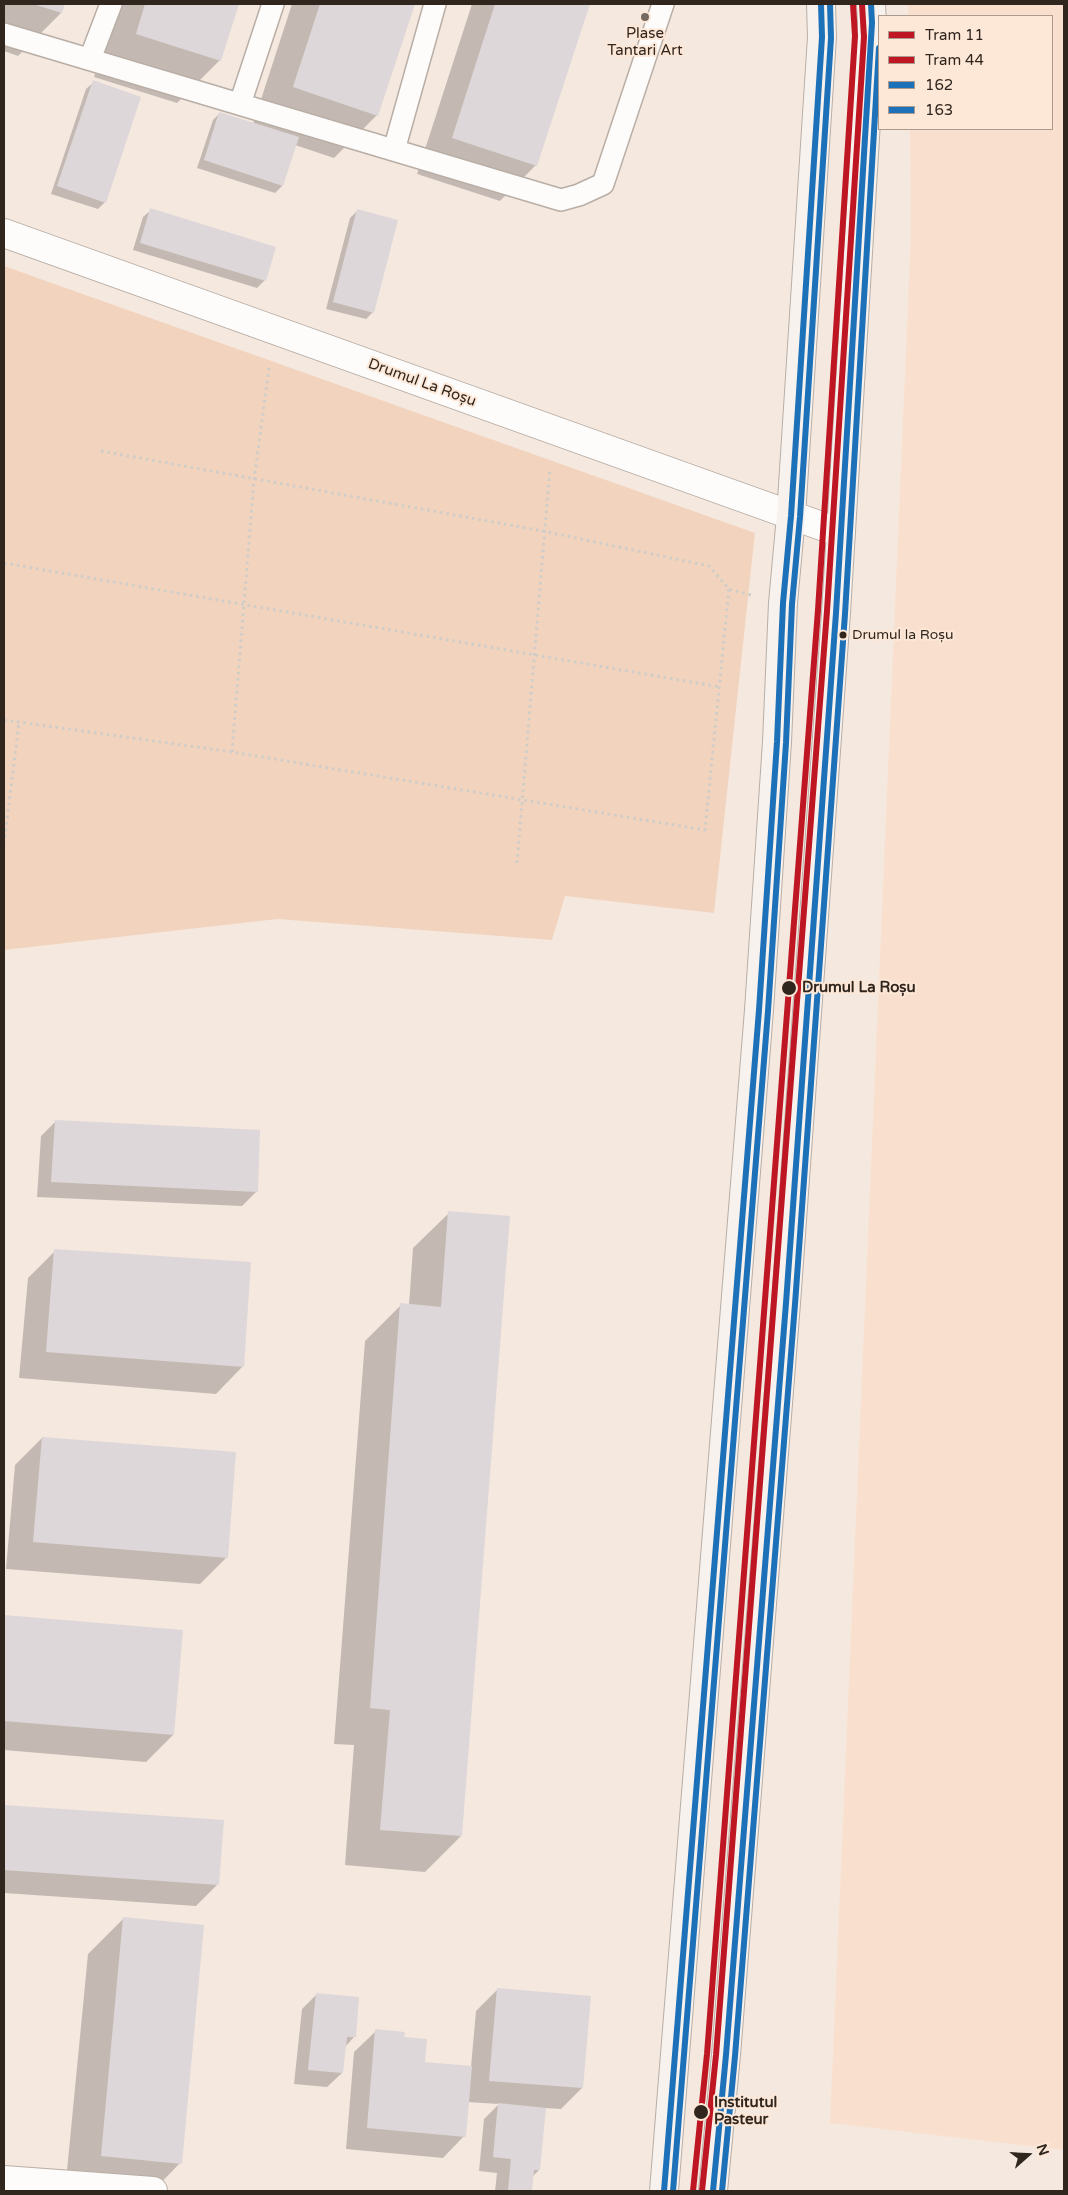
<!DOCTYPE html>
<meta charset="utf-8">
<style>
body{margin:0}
#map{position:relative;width:1068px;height:2195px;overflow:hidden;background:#f5e8df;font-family:"Varela Round",sans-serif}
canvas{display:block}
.frame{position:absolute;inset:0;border:5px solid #30261e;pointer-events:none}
.legend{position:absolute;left:878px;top:15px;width:175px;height:115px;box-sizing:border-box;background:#fde7d7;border:1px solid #ab9a8d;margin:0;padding:6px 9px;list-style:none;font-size:15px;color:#30261e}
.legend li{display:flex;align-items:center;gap:10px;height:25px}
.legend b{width:25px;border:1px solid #ab9a8d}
.north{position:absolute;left:1003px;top:2130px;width:50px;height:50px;-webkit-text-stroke:4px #fde7d7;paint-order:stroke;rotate:71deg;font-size:14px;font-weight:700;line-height:20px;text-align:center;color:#30261e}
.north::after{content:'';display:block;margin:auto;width:18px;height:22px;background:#30261e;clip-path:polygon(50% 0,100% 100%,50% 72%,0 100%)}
</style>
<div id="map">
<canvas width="1068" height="2195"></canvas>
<div class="frame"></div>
<ul class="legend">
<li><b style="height:6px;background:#be1622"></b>Tram 11</li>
<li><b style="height:6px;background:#be1622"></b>Tram 44</li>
<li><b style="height:6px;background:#1d71b8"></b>162</li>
<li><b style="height:6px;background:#1d71b8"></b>163</li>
</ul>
<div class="north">N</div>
</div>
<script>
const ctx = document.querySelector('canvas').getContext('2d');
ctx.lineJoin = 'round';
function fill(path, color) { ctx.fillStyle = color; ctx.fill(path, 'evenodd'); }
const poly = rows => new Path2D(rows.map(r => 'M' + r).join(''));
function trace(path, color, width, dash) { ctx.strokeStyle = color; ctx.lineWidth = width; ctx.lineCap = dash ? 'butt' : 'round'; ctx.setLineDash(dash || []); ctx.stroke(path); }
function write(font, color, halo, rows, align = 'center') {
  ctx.font = font + ' "Varela Round",sans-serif'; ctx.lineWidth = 4; ctx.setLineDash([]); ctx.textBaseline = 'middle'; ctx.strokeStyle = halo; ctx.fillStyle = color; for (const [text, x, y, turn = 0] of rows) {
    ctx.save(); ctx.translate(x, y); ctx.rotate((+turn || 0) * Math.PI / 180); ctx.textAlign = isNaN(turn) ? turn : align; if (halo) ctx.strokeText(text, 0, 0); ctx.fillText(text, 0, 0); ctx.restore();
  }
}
fill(poly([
 [908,4,1064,4,1064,2150,830,2123,911,233,910,129,1052,129,1052,16,908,16]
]), '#f9e0ce');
fill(poly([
 [4,266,755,533,714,913,565,896,552,940,277,919,4,950]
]), '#f2d4be');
fill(poly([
 [4,4,64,4,61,13,18,56,4,51],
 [117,4,238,4,220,60,177,103,94,77],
 [292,4,413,4,377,115,334,158,295,145,282,186,275,193,197,168,213,120,220,113,253,124],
 [472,4,588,4,536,165,500,201,417,174],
 [94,82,105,202,98,209,51,194,86,89],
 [151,210,274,248,264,281,257,288,133,250,143,217],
 [357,211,373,312,366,319,326,309,350,218],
 [56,1121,257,1191,242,1206,37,1197,41,1136],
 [449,1213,461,1836,425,1872,345,1865,354,1745,334,1744,365,1341,401,1305,409,1305,413,1248],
 [55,1251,243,1366,216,1394,19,1378,28,1278],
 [42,1438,227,1557,200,1584,6,1569,15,1465],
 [4,1617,181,1631,173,1735,146,1762,4,1750],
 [4,1806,222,1822,218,1884,196,1906,4,1893],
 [124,1918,180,2163,153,2191,65,2191,88,1954],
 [497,1990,582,2088,561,2109,545,2108,539,2170,532,2177,530,2191,495,2191,497,2173,479,2171,484,2119,499,2104,467,2102,464,2136,443,2158,346,2149,354,2052,376,2031,403,2039,423,2063,471,2067,476,2011],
 [317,1994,354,2037,345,2047,342,2073,327,2087,294,2084,302,2009]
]), '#0003');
fill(poly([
 [33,4,65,4,62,13],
 [145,4,239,4,221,61,136,34],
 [320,4,415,4,378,116,293,87],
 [495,4,590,4,537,166,452,138],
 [93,80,141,97,106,203,57,186],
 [219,112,299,137,283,186,204,160],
 [150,208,276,247,266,281,140,243],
 [357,209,398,220,374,313,333,302],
 [55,1120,260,1130,258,1192,51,1182],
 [448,1211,510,1216,462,1836,380,1830,390,1710,370,1708,400,1303,441,1307],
 [54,1249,251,1262,244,1367,46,1352],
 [42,1437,236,1452,228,1558,33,1542],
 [4,1615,183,1630,174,1735,4,1721],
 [4,1805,224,1820,219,1885,4,1870],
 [123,1917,204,1925,182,2164,101,2156],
 [497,1988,591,1996,583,2088,489,2081],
 [316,1993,359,1997,356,2037,347,2037,343,2073,308,2070],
 [375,2029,405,2032,404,2037,427,2039,425,2062,472,2066,466,2137,367,2128],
 [498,2103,546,2108,540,2170,534,2170,532,2191,508,2191,511,2159,493,2157]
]), '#ded7d9');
const lane = poly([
 [4,34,561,200,579,195,603,184,663,4],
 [90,59,111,4],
 [240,104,273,4],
 [394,150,435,4]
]);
const street = poly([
 [4,233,841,533],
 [4,2180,153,2191]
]);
const secondary = poly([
 [664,2191,759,1010,777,742,783,603,791,516,822,37,821,4],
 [713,2191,726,2055,786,1303,836,613,872,23,871,4]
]);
trace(lane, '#b8aea6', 24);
trace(street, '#b8aea6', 30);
trace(secondary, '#b8aea6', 30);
trace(poly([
 [101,451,543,531,709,566,729,589,751,595],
 [4,563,720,687],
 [4,720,232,752,705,830,729,589],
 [232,752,254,480,269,368],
 [4,844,19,722],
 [517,863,550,468]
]), '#d0ccc8', 3, [2.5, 4]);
trace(lane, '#fefcfa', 21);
trace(street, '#fefcfa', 28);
trace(secondary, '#f7f2ee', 28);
trace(poly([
 [664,2191,759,1010,777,742,783,603,791,516,822,37,821,4],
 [713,2191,726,2055,786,1303,836,613,872,23,871,4]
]), '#1d71b8', 6);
trace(poly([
 [673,2191,768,1011,786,743,792,604,800,517,831,38,830,4],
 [722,2191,735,2056,795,1304,845,614,879,48]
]), '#1d71b8', 6);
trace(poly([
 [693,2191,707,2054,818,610,855,36,853,4]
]), '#be1622', 6);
trace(poly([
 [702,2191,716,2055,827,611,864,37,862,4]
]), '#be1622', 6);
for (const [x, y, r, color] of [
 [645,17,5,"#756a62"],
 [843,635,4.5,"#30261e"],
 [789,988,8,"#30261e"],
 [701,2112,8,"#30261e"]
]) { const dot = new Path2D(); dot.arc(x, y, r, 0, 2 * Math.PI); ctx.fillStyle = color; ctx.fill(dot); trace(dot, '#fde7d7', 2); }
write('14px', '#30261e', '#fde7d7', [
 ["Drumul la Roșu",852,635]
], 'left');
write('15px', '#30261e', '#fde7d7', [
 ["Plase",645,34],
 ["Tantari Art",645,51]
]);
write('15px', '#30261e', '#fde7d7', [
 ["Drumul La Roșu",422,383,20]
]);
write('bold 15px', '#30261e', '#fde7d7', [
 ["Drumul La Roșu",802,988],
 ["Institutul",714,2103],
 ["Pasteur",714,2120]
], 'left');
</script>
